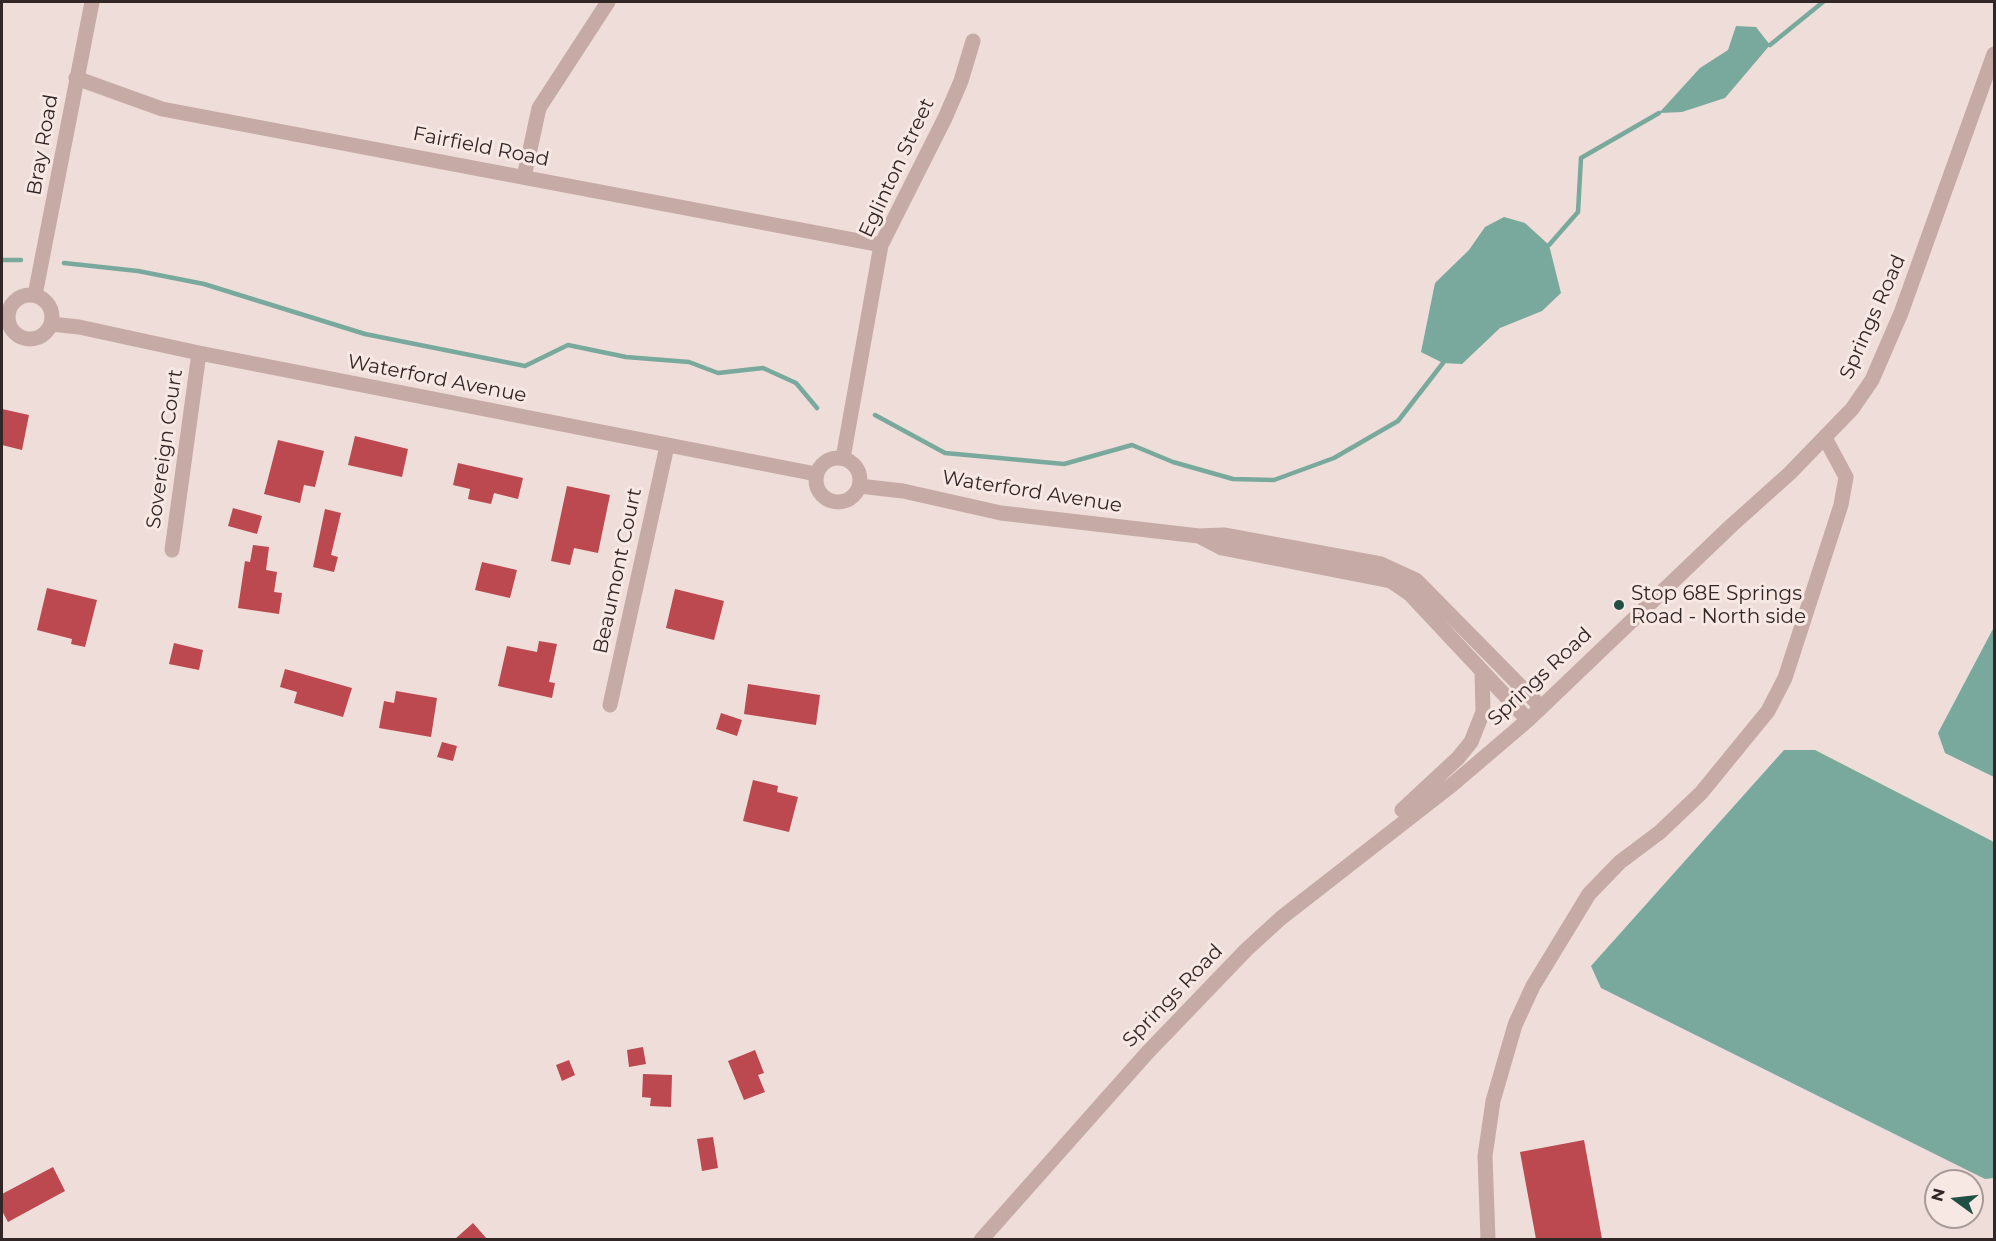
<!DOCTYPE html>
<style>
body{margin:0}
#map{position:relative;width:1996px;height:1241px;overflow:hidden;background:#eeddd8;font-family:Montserrat,sans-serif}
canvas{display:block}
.frame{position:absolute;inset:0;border:3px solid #322626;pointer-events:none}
.north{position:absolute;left:1924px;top:1169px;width:60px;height:60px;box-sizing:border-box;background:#f7e8e3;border:2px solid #a89a97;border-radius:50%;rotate:285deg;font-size:16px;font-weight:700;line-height:24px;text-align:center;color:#322626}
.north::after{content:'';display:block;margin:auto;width:21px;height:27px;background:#1f5043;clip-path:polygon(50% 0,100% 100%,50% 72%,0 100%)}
</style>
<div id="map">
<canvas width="1996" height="1241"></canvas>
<div class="frame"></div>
<div class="north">N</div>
</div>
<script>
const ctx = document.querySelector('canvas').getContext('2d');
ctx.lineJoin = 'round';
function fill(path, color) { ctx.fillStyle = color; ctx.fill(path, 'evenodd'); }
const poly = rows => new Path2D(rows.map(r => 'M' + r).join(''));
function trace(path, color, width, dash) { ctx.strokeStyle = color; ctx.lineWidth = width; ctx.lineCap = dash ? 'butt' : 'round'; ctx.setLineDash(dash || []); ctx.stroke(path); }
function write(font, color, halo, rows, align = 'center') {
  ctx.font = font + ' Montserrat,sans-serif'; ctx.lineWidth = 6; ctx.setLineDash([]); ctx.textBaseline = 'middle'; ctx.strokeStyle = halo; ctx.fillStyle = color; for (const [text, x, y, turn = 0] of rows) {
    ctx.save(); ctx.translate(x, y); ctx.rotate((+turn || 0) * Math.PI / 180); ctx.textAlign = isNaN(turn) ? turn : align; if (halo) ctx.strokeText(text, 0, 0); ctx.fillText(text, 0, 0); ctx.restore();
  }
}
fill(poly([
 [1736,26,1756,27,1770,45,1725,98,1682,112,1659,113,1700,68,1728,50],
 [1504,217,1525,223,1549,245,1561,293,1542,311,1500,328,1462,364,1443,363,1421,352,1435,283,1469,250,1485,227],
 [1994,627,1994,777,1945,753,1938,733],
 [1784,750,1815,750,1994,842,1994,1178,1985,1179,1601,988,1591,966]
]), '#79a99c');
trace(poly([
 [1770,45,1823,2],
 [1549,245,1578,212,1581,158,1659,113],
 [2,260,21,260],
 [64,263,138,271,204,284,365,334,525,366,568,345,626,357,689,362,718,373,763,368,796,383,817,408],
 [875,415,945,453,1064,464,1132,445,1173,462,1233,479,1274,480,1334,458,1398,421,1443,363]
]), '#79a99c', 4.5);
fill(poly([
 [2,409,29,415,22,450,2,445],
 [355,436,408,449,402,477,348,465],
 [278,440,324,451,315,487,304,485,300,503,264,494],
 [458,463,523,478,518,499,494,493,491,504,468,499,470,489,453,485],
 [567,486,610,495,598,553,574,548,570,565,551,561],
 [233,508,262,516,257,534,228,526],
 [325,509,341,513,331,555,338,557,334,572,313,567],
 [253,545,269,547,266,570,277,572,274,592,282,593,279,614,238,608,245,561,250,562],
 [482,562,517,570,510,598,475,590],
 [47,588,97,600,85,647,71,644,72,639,37,630],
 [675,589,724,601,714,640,666,628],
 [539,641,557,644,549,682,555,683,552,698,498,686,507,646,537,652],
 [174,643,203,650,199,670,169,664],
 [285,669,352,688,343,717,294,703,297,692,280,687],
 [748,684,820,695,816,725,744,714],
 [396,691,437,698,431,737,379,728,384,701,394,703],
 [721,713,742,720,737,736,716,729],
 [442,742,457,746,453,761,437,757],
 [753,780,778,786,777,792,798,797,789,832,743,821],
 [643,1047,646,1064,629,1067,627,1050],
 [755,1050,764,1073,758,1075,765,1092,744,1100,728,1061],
 [569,1060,575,1075,562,1081,556,1065],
 [643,1074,672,1075,671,1107,650,1106,651,1098,642,1097],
 [713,1137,718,1168,702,1171,697,1139],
 [1584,1140,1602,1239,1536,1239,1520,1152],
 [53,1167,65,1191,8,1222,2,1211,2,1194],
 [473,1223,487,1239,455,1239]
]), '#bc4850');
trace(poly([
 [76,78,162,109,881,245],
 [524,177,539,108,608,2],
 [35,295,92,2],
 '8 317a22 22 0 1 1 44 0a22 22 0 1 1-44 0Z',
 [51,324,79,327,199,353,816,474],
 '816 480a22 22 0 1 1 44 0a22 22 0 1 1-44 0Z',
 [843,458,881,245,945,118,961,81,973,41],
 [859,486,903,491,1001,513,1199,536,1224,535,1381,564,1416,580,1541,707],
 [1199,536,1222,548,1391,581,1410,594,1528,720],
 [172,550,199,353],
 [610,705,667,446],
 [1402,810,1458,758,1471,742,1483,712,1482,671],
 [981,1240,1147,1053,1246,950,1281,918,1453,784,1528,720,1732,525,1790,473,1852,409,1872,380,1901,313,1994,54],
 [1488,1240,1485,1156,1493,1101,1515,1025,1533,986,1589,894,1620,862,1660,832,1701,793,1768,711,1785,678,1841,505,1846,477,1825,438]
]), '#c5aaa5', 15);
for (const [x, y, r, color] of [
 [1619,605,6,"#1f5043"]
]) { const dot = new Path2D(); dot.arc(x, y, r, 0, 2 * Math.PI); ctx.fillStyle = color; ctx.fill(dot); trace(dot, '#f7e8e3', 2); }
write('20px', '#322626', '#f7e8e3', [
 ["Bray Road",43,145,-80],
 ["Fairfield Road",481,147,11],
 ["Eglinton Street",897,168,-65],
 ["Springs Road",1873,317,-66],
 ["Waterford Avenue",437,379,11],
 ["Sovereign Court",165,449,-82],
 ["Waterford Avenue",1032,492,9],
 ["Beaumont Court",618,571,-78],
 ["Springs Road",1540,677,-43],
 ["Springs Road",1173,996,-46]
]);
write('20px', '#322626', '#f7e8e3', [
 ["Stop 68E Springs",1631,594],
 ["Road - North side",1631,617]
], 'left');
</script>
